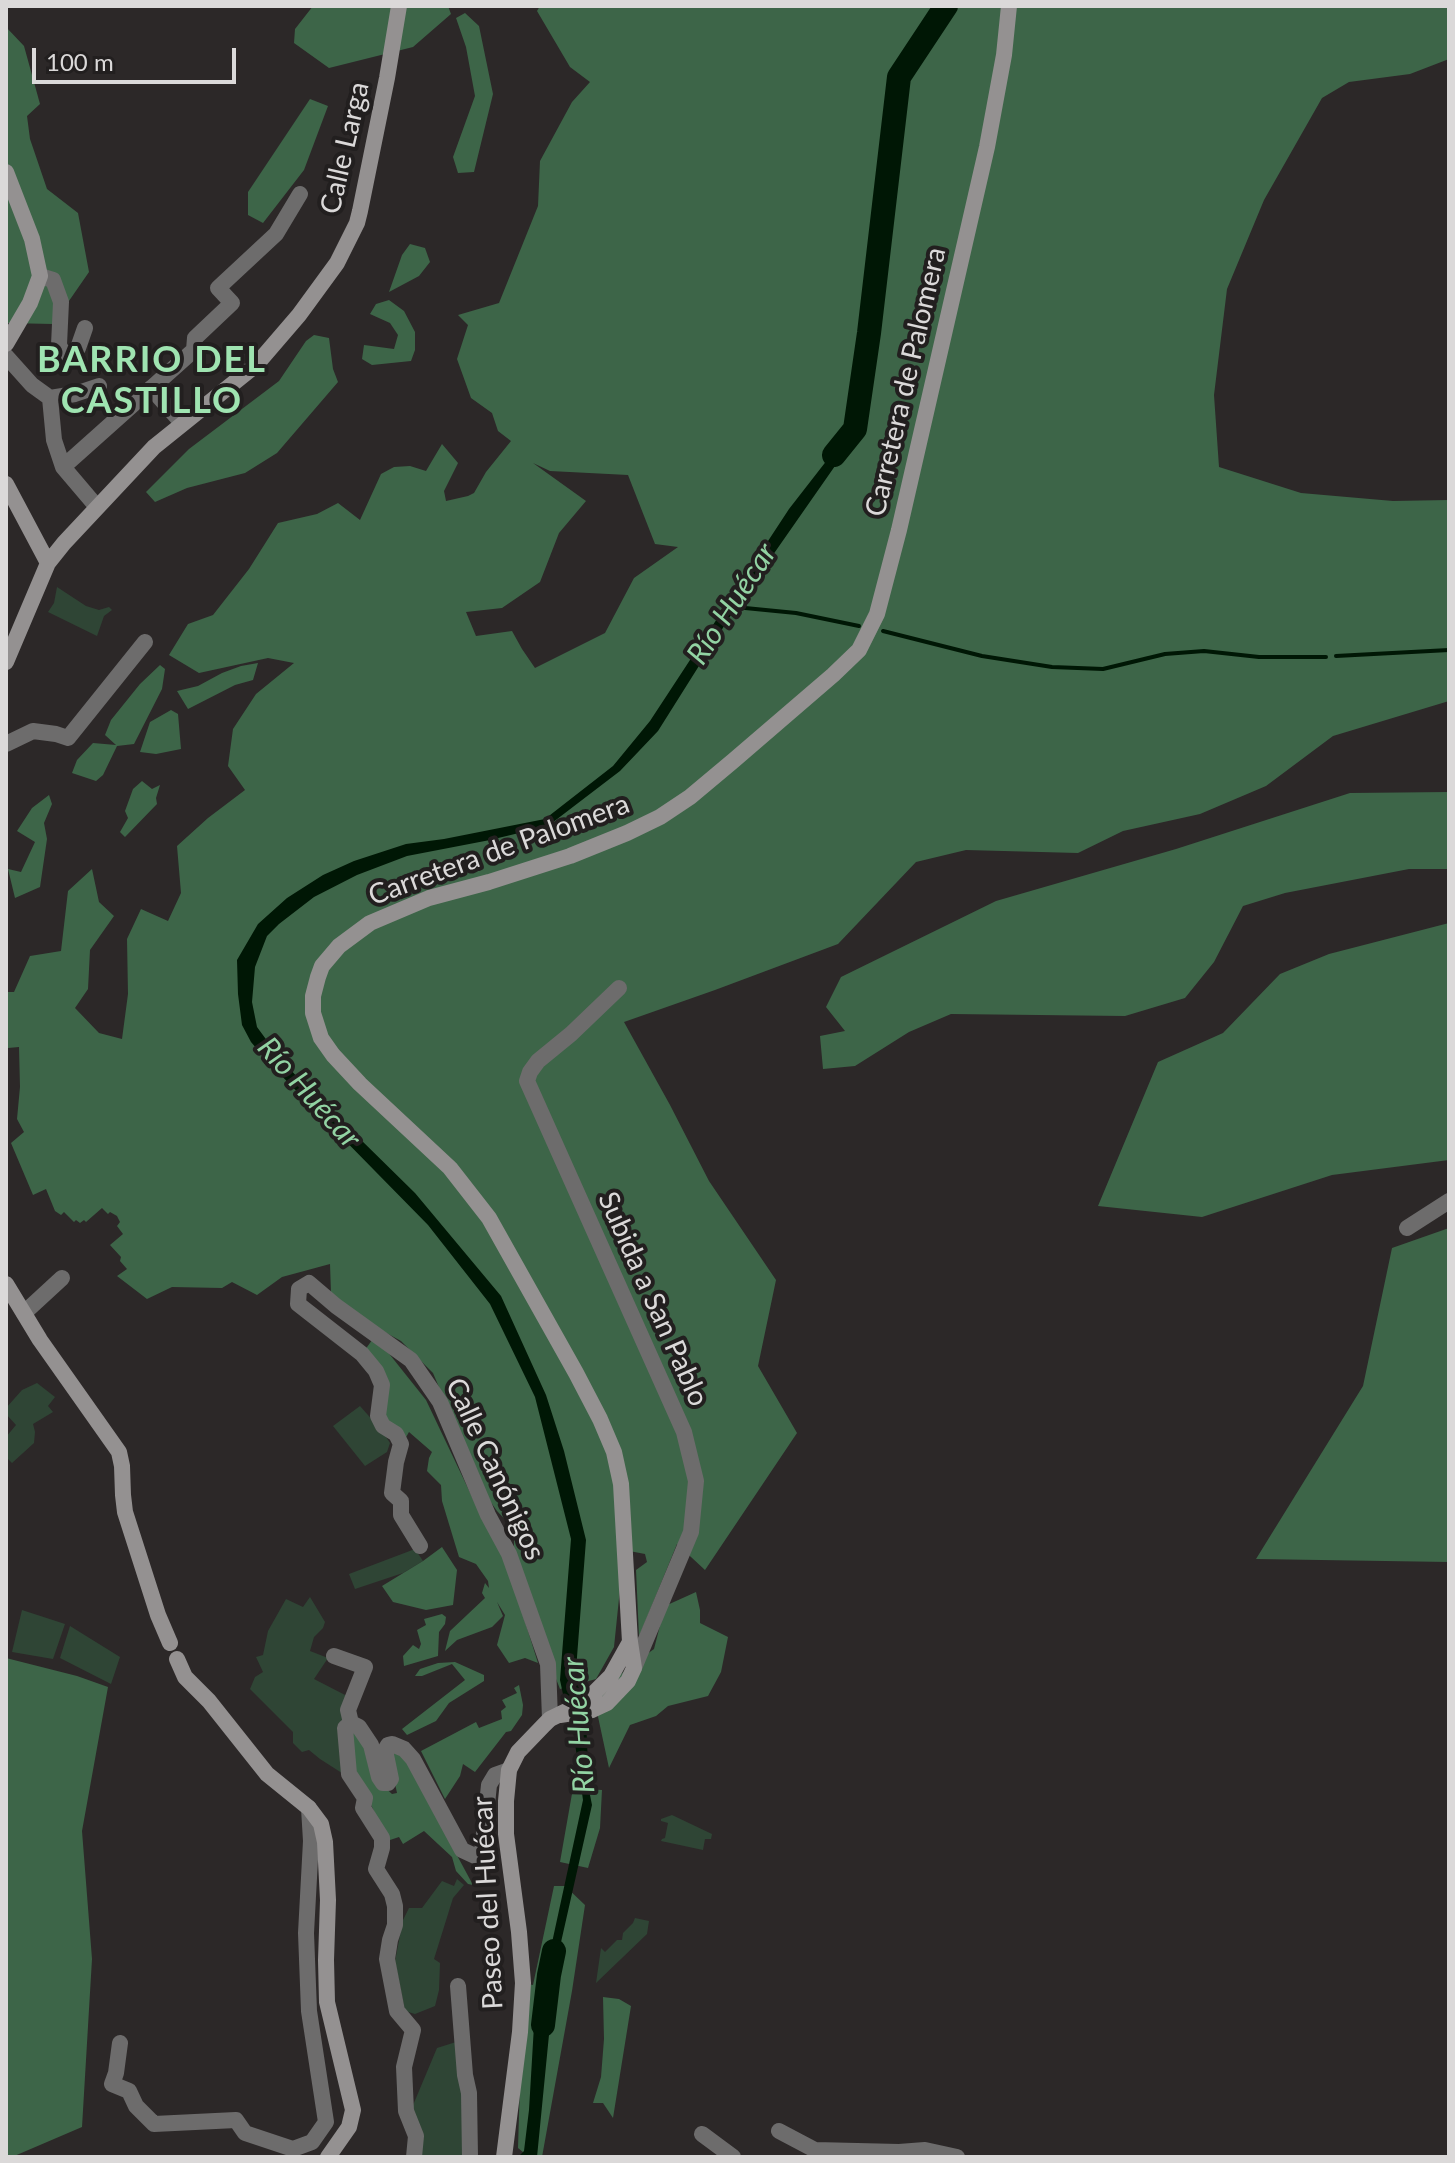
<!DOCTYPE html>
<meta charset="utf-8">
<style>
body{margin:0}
#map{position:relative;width:1455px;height:2163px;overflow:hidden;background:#2c2828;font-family:Lato,sans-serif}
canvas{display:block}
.frame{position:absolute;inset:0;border:8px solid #dbd9d9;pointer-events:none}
.scale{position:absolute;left:32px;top:48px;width:204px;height:36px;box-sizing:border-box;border:4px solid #dbd9d9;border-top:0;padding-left:10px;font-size:24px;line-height:28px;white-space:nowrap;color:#dbd9d9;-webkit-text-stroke:6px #221f1f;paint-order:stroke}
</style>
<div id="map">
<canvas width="1455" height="2163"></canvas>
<div class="frame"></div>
<div class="scale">100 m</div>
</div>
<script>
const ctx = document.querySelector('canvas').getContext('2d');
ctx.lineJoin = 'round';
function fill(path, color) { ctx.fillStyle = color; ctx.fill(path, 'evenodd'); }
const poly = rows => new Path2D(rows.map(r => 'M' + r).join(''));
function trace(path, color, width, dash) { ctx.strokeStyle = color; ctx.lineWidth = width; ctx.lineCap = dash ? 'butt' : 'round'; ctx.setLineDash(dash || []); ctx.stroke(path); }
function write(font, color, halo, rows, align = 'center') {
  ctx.font = font + ' Lato,sans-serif'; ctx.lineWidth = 8; ctx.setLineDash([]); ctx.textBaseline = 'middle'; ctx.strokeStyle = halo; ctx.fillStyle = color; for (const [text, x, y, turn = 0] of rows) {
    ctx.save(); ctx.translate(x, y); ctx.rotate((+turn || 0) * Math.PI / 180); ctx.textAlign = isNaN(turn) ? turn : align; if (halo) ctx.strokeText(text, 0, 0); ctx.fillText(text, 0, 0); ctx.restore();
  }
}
fill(poly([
 [57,587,86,606,99,610,109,607,112,610,104,616,97,636,48,612,54,603],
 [37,1383,55,1397,48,1406,53,1412,33,1424,35,1432,34,1443,12,1463,6,1457,6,1437,16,1425,6,1414,6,1408,22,1390],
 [360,1406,383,1432,390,1443,387,1452,365,1466,333,1426],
 [415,1549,423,1561,403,1573,355,1589,349,1574],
 [310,1597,325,1622,323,1628,314,1637,310,1651,328,1658,314,1679,349,1697,345,1775,320,1759,309,1750,302,1752,293,1743,293,1732,250,1689,255,1677,263,1672,256,1657,263,1655,268,1631,286,1599,303,1607],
 [22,1610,65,1624,53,1659,12,1652],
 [70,1626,120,1657,111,1684,60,1658],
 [672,1815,712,1834,711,1839,705,1839,703,1850,661,1841,662,1839,665,1838,668,1823,661,1821,661,1819],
 [457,1879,464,1885,453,1898,434,1959,440,1963,439,1990,435,2006,415,2014,405,2011,395,1961,403,1920,409,1908,422,1908,442,1881,454,1886],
 [635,1918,649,1921,647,1934,596,1983,601,1948,605,1952,617,1940,622,1940,623,1933,633,1923],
 [456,2042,467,2129,466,2157,422,2157,411,2110,437,2048]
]), '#2f4535');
fill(poly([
 [313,6,448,6,451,14,413,47,329,68,294,43,295,29],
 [540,6,1449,6,1449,59,1410,74,1349,82,1322,98,1264,200,1227,289,1214,395,1219,467,1301,493,1393,501,1449,500,1449,701,1333,736,1266,786,1200,814,1123,831,1078,853,966,850,916,862,838,944,715,990,624,1022,670,1105,709,1181,776,1280,758,1366,797,1433,705,1570,677,1544,639,1637,636,1570,647,1562,645,1554,624,1550,614,1647,596,1679,560,1689,531,1615,513,1557,515,1530,497,1511,483,1491,433,1373,401,1341,359,1318,331,1293,330,1264,282,1277,257,1295,232,1282,222,1288,172,1287,147,1299,117,1276,127,1269,120,1261,121,1257,110,1245,123,1234,117,1226,120,1222,117,1216,110,1212,108,1214,102,1208,86,1222,84,1220,80,1223,76,1220,74,1222,64,1212,61,1215,55,1211,46,1189,33,1195,11,1143,24,1132,17,1119,20,1087,19,1047,8,1048,6,1046,6,992,14,992,30,956,61,951,68,891,92,869,99,902,114,916,90,950,88,989,75,1008,99,1033,122,1039,128,994,127,939,141,909,168,921,181,893,177,846,208,818,245,790,228,766,233,729,256,694,294,663,268,658,199,673,169,655,188,624,213,615,249,569,278,523,317,514,338,503,360,520,381,474,394,467,410,466,426,471,442,444,458,463,444,491,446,501,468,496,474,493,486,472,511,441,498,431,492,413,471,398,457,359,468,325,458,315,499,303,538,206,540,161,572,102,590,82,570,67,537,11],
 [533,463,550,471,628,475,655,544,678,547,634,578,605,633,535,668,522,649,512,631,476,636,466,612,502,608,540,582,559,533,586,501],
 [465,13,479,26,493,94,474,172,458,173,453,157,475,96,466,47,456,18],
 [6,27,24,46,40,104,27,116,30,139,47,189,78,213,89,272,53,324,6,323],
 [310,99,328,106,304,170,263,223,248,215,248,192],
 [410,244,425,248,430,262,419,276,389,292,402,255],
 [389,300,404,311,415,332,415,350,411,361,372,365,362,359,364,345,394,349,398,335,390,323,370,314,376,304],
 [314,335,329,338,333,369,338,382,277,453,245,473,187,488,155,502,146,492,189,449,279,381,306,341],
 [258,663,253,680,235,685,188,709,177,691,198,686,222,673,241,666],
 [160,665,165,669,162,689,134,744,117,746,103,775,96,781,72,773,77,760,93,743,116,745,105,735,111,720,140,684],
 [171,710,178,714,181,749,156,754,140,752,150,722],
 [142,781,152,789,160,785,156,798,157,804,125,837,120,832,128,818,125,811,133,789],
 [1449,792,1449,869,1409,869,1285,893,1243,906,1214,962,1185,998,1125,1016,951,1014,909,1032,855,1066,823,1069,820,1036,845,1031,826,1007,841,977,996,901,1176,849,1350,793],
 [49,795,52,804,44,823,47,839,40,887,15,898,8,869,21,872,35,842,17,831,32,808],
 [1449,923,1449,1160,1332,1175,1202,1217,1098,1206,1158,1062,1223,1033,1280,974,1329,954],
 [1449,1228,1449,1562,1256,1559,1363,1386,1392,1248],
 [375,1336,426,1400,475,1503,506,1561,538,1663,525,1658,509,1663,497,1645,505,1615,497,1602,503,1616,492,1627,457,1640,445,1651,450,1631,485,1598,482,1593,485,1583,489,1588,488,1581,476,1564,459,1557,442,1501,441,1485,427,1471,429,1458,432,1452,409,1432,401,1446,383,1426,382,1385,362,1354],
 [442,1547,457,1570,453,1605,426,1610,393,1602,382,1586,423,1561],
 [696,1592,700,1610,700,1623,728,1637,721,1672,708,1696,668,1706,656,1716,630,1725,609,1768,594,1698,629,1667,654,1649,665,1606],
 [442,1614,446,1617,445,1624,439,1632,438,1656,404,1666,403,1656,413,1645,419,1649,421,1644,417,1630,426,1625,424,1619],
 [6,1658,77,1676,108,1687,82,1831,92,1959,82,2127,12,2157,6,2157],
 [455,1662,484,1675,484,1681,449,1703,436,1721,407,1735,402,1729,465,1680,452,1664,422,1676,415,1676,420,1669,438,1663],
 [519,1685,523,1705,522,1715,511,1731,506,1732,475,1772,463,1764,460,1776,445,1799,421,1751,476,1722,479,1728,502,1719,501,1711,506,1707,502,1700,517,1693,514,1688],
 [354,1729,364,1742,376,1779,392,1794,397,1793,389,1755,395,1751,404,1757,473,1885,468,1884,456,1871,452,1857,424,1831,403,1844,399,1837,390,1840,377,1818,354,1767,347,1731],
 [573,1788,602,1790,600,1828,588,1868,560,1862],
 [554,1886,565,1886,585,1905,572,1991,542,2157,529,2157,518,2148,523,1983,533,1985],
 [603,1997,619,1999,631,2006,613,2118,603,2103,593,2103,601,2077,604,2039]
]), '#3d6548');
fill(poly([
 [852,428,858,433,731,615,658,731,620,771,548,826,490,840,407,856,357,875,314,897,279,924,267,936,255,967,252,1002,257,1027,279,1057,299,1079,415,1193,501,1296,546,1395,564,1451,586,1540,576,1670,581,1694,564,1699,560,1680,571,1539,535,1397,490,1304,428,1225,268,1062,251,1042,242,1025,238,994,237,960,258,924,287,898,323,875,354,861,406,844,444,839,545,819,613,766,650,721,789,509],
 [586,1719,589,1790,592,1805,552,1982,539,1980,548,1961,583,1800,572,1722],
 [536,1992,553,1994,537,2157,518,2157,524,2151,529,2110]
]), '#001705');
trace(poly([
 [735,607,796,613,859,626],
 [883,631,982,656,1052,667,1103,669,1165,654,1204,651,1259,657,1326,657],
 [1336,656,1449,650]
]), '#001705', 4);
trace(poly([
 [834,455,855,429,869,333,899,77,946,6],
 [543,2025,549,1975,554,1951]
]), '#001705', 24);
trace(poly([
 [40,276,53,280,61,302,59,345,62,351,67,354,73,352,78,348,85,328],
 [6,356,32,385,50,398],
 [151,388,182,423],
 [50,398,54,440,63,467,97,507],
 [50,398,75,394,99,386],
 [63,467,194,350,195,338,232,303,218,288,276,234,300,194],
 [6,744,33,731,56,734,68,738,145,642],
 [619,988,571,1034,538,1061,530,1072,527,1081,684,1432,696,1481,691,1532,634,1668],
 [1407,1228,1449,1201],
 [24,1313,62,1278],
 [420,1546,401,1515,401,1501,392,1493,396,1462,401,1444,396,1434,383,1426,378,1416,382,1385,376,1371,362,1354,298,1304,299,1289,309,1283,336,1306,411,1360,440,1402,488,1515,509,1554,548,1664,550,1719],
 [334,1656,365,1667,348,1710,351,1723],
 [458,1986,465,2075,469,2093,470,2157],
 [120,2043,116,2073,112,2084,129,2091,136,2106,154,2124,236,2120,245,2133,293,2149,312,2142,326,2122,309,2011,306,1933,311,1841,309,1808],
 [779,2131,815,2150,899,2152,925,2150,957,2157],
 [702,2134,733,2157],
 [414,2157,416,2136,406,2111,404,2067,413,2030,397,2011,387,1959,390,1940,395,1925,395,1906,392,1894,376,1869,382,1848,382,1838,363,1808,365,1798,349,1774,345,1728,351,1723,359,1727,371,1745,379,1777,383,1783,388,1783,391,1779,385,1750,388,1745,392,1744,404,1749,413,1759,462,1850,475,1856,482,1852,489,1785,495,1775,509,1770]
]), '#6d6c6c', 16);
trace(poly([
 [6,172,32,239,40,276,30,303,6,344],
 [6,484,48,563],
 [6,662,48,563,64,543,154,447,256,365,299,315,337,263,357,223,360,211,387,78,399,6],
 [6,1284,40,1340,119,1452,122,1466,123,1495,125,1512,158,1615,170,1643],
 [177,1659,185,1677,209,1701,267,1774,309,1808,321,1824,325,1842,328,1900,326,1960,327,2002,353,2110,349,2127,328,2157],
 [560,1715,592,1710,607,1703,628,1681,634,1668,630,1642,621,1484,614,1452,600,1419,576,1373,489,1218,450,1168,360,1084,333,1055,321,1038,313,1013,313,996,318,977,322,966,339,946,370,923,429,898,489,882,570,856,627,833,660,817,690,797,733,761,833,675,859,650,877,614,899,530,987,147,1004,55,1009,6],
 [504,2157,520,2032,523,1983,519,1932,506,1834,506,1801,509,1770,518,1752,543,1726,550,1719,585,1702,611,1676,630,1642]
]), '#949191', 16);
write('28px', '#dbd9d9', '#221f1f', [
 ["Calle Larga",345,148,-77],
 ["Carretera de Palomera",906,382,-77],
 ["Carretera de Palomera",499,850,-20],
 ["Subida a San Pablo",653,1299,66],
 ["Calle Canónigos",495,1469,65],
 ["Paseo del Huécar",488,1903,-93]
]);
write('italic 30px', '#92d3a3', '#221f1f', [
 ["Río Huécar",732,604,-57],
 ["Río Huécar",309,1093,48],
 ["Río Huécar",579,1725,-95]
]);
ctx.letterSpacing = '2px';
write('bold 36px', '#9fe4b1', '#221f1f', [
 ["BARRIO DEL",152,360],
 ["CASTILLO",152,401]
]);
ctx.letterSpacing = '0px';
</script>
